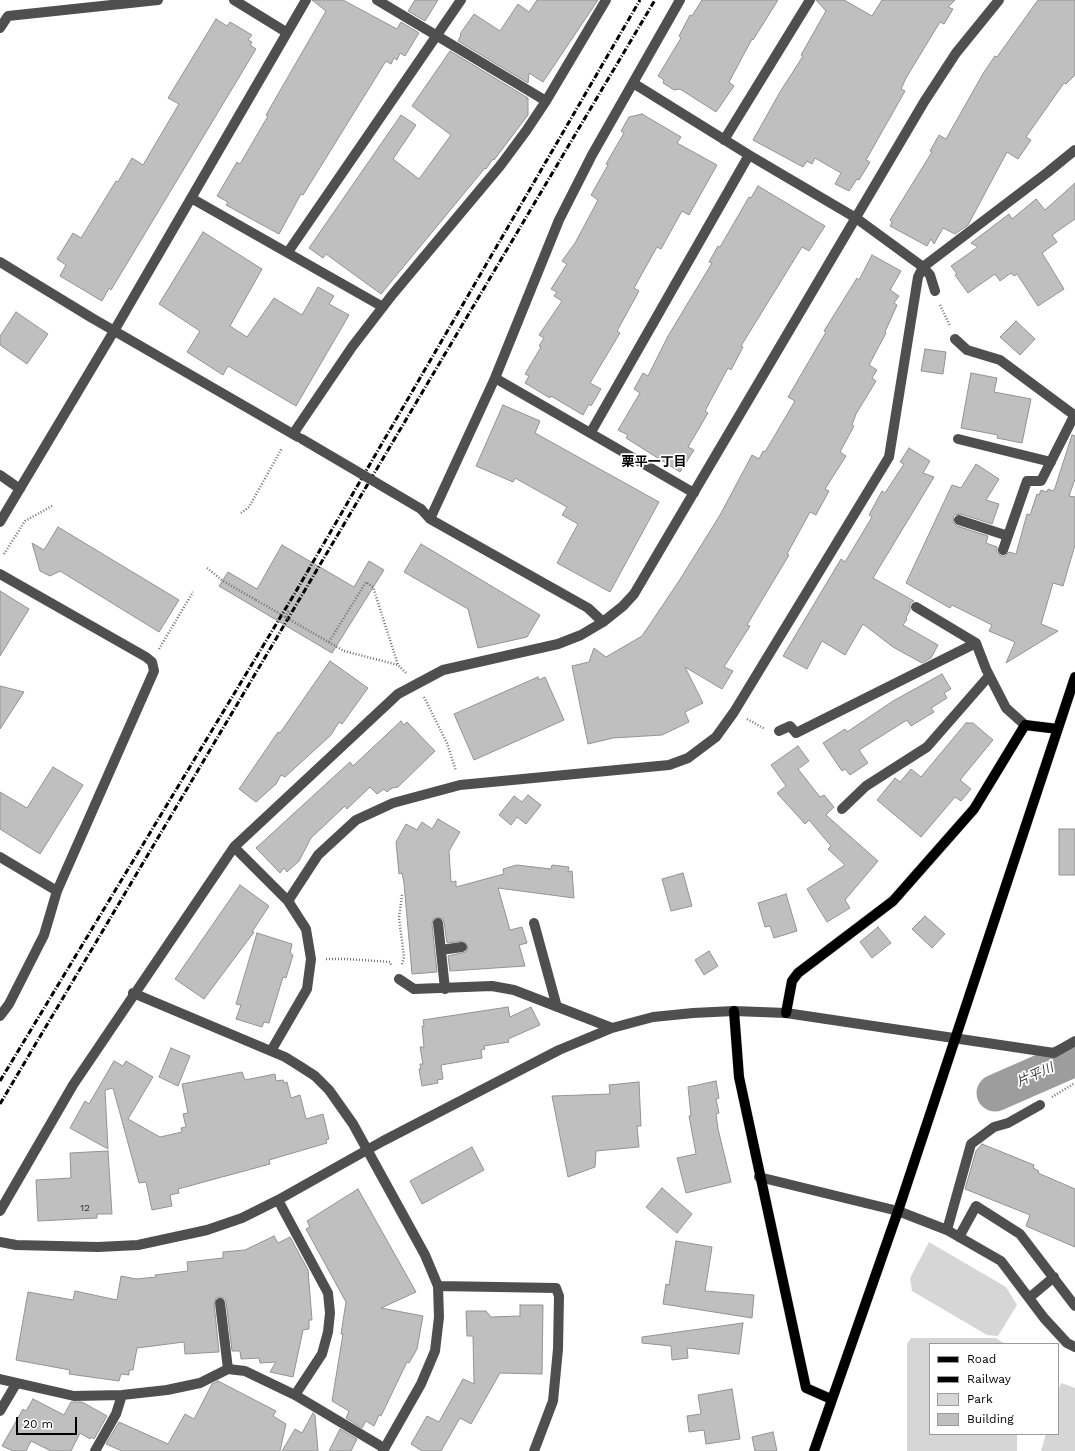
<!DOCTYPE html>
<meta charset="utf-8">
<style>
body{margin:0}
#map{position:relative;width:1075px;height:1451px;overflow:hidden;background:#fff;font-family:"Work Sans",sans-serif}
canvas{display:block}
.legend{position:absolute;left:929px;top:1343px;width:130px;height:92px;box-sizing:border-box;background:#fff;border:1px solid #999;margin:0;padding:5px 7px;list-style:none;font-size:12px;color:#000}
.legend li{display:flex;align-items:center;gap:8px;height:20px}
.legend b{width:20px;border:1px solid #999}
.scale{position:absolute;left:16px;top:1417px;width:61px;height:18px;box-sizing:border-box;border:2px solid #000;border-top:0;padding-left:5px;font-size:12px;line-height:14px;white-space:nowrap;color:#000;-webkit-text-stroke:3px #fff;paint-order:stroke}
</style>
<div id="map">
<canvas width="1075" height="1451"></canvas>
<ul class="legend">
<li><b style="height:5px;background:#000"></b>Road</li>
<li><b style="height:5px;background:#000"></b>Railway</li>
<li><b style="height:11px;background:#d6d6d6"></b>Park</li>
<li><b style="height:11px;background:#bfbfbf"></b>Building</li>
</ul>
<div class="scale">20 m</div>
</div>
<script>
const ctx = document.querySelector('canvas').getContext('2d');
ctx.lineJoin = 'round';
function fill(path, color) { ctx.fillStyle = color; ctx.fill(path, 'evenodd'); }
const poly = rows => new Path2D(rows.map(r => 'M' + r).join(''));
function trace(path, color, width, dash) { ctx.strokeStyle = color; ctx.lineWidth = width; ctx.lineCap = dash ? 'butt' : 'round'; ctx.setLineDash(dash || []); ctx.stroke(path); }
function write(font, color, halo, rows, align = 'center') {
  ctx.font = font + ' "Work Sans","Noto Sans JP",sans-serif'; ctx.lineWidth = 3.5; ctx.setLineDash([]); ctx.textBaseline = 'middle'; ctx.strokeStyle = halo; ctx.fillStyle = color; for (const [text, x, y, turn = 0] of rows) {
    ctx.save(); ctx.translate(x, y); ctx.rotate((+turn || 0) * Math.PI / 180); ctx.textAlign = isNaN(turn) ? turn : align; if (halo) ctx.strokeText(text, 0, 0); ctx.fillText(text, 0, 0); ctx.restore();
  }
}
fill(poly([
 [929,1242,1006,1287,1017,1305,998,1336,987,1335,912,1291,910,1278],
 [911,1338,996,1338,1005,1344,930,1344,930,1434,1017,1434,1017,1451,907,1451,907,1344],
 [1061,1383,1075,1388,1075,1451,1041,1451,1046,1434,1058,1434,1058,1392]
]), '#d6d6d6');
trace(poly([
 [995,1093,1075,1058]
]), '#9d9d9d', 37);
const building = poly([
 [312,0,343,0,397,29,401,22,419,33,405,56,400,53,397,60,394,58,391,64,386,61,303,195,301,194,279,234,226,205,228,202,217,196,237,162,240,164,268,116,266,115,326,11,312,0],
 [415,0,438,0,425,21,408,11,415,0],
 [537,0,598,0,543,82,529,73,528,83,458,41,461,35,460,34,474,14,500,31,518,4,529,12,537,0],
 [702,0,778,0,753,40,752,39,729,82,734,86,716,112,680,89,674,90,663,83,664,80,658,76,681,38,679,36,690,15,692,16,702,0],
 [816,0,844,0,872,16,882,0,955,0,948,7,953,9,944,24,940,22,906,78,901,89,905,91,866,160,870,162,859,180,857,179,849,191,835,184,841,173,815,158,812,164,807,161,803,167,753,140,780,92,803,56,801,55,826,11,816,0],
 [1038,0,1075,0,1075,75,1066,84,1064,83,1026,137,1031,140,1018,159,1007,152,968,225,955,234,943,228,934,244,931,239,927,246,890,226,892,222,890,220,932,152,930,151,939,135,946,139,984,72,995,56,997,57,1038,0],
 [216,19,227,26,230,22,252,35,248,40,252,42,250,45,256,49,111,290,109,288,102,301,60,276,66,265,57,259,73,233,81,238,116,181,118,182,132,158,143,165,179,104,168,98,216,19],
 [450,51,528,98,528,115,494,160,493,159,486,169,485,168,381,294,326,254,323,258,309,248,401,115,416,125,393,159,419,179,451,135,412,106,450,51],
 [642,114,681,137,677,143,717,165,689,215,682,211,661,249,657,247,634,288,639,291,617,331,620,333,590,383,601,389,591,406,589,404,583,415,551,396,550,398,525,383,529,376,525,374,541,347,539,346,544,338,539,335,562,301,554,296,557,292,551,289,567,264,562,261,575,243,598,200,591,195,608,165,606,164,624,133,621,131,629,117,642,114],
 [1075,183,1075,219,1052,235,1057,242,1042,253,1064,289,1038,306,1017,274,1014,276,1011,273,1000,281,995,274,968,293,955,275,957,274,951,266,978,247,971,243,1009,214,1012,219,1036,199,1045,210,1075,183],
 [758,186,825,226,809,251,802,247,741,346,743,347,731,370,728,368,705,411,708,413,688,447,694,450,680,472,626,438,628,435,618,430,640,393,634,389,643,373,648,376,668,336,712,263,709,262,718,246,720,247,749,197,751,198,758,186],
 [203,232,262,269,230,326,247,337,274,298,302,315,318,287,334,296,329,304,349,315,296,406,228,366,223,375,187,352,200,331,159,304,203,232],
 [872,255,901,271,890,290,899,296,894,303,897,305,885,332,886,333,869,365,877,370,872,378,876,381,856,414,852,425,854,426,840,452,846,456,825,489,829,491,816,515,810,512,787,554,789,555,747,625,750,626,724,667,733,671,722,689,685,667,703,703,685,712,689,722,662,735,613,738,588,744,572,666,589,662,594,648,606,657,642,636,679,581,720,515,752,455,759,459,763,451,765,452,795,401,788,397,826,332,824,331,857,278,859,280,872,255],
 [16,312,48,334,27,364,0,345,0,336,16,312],
 [1016,321,1035,339,1020,355,1000,337,1016,321],
 [925,349,946,352,943,374,921,371,925,349],
 [971,373,997,378,994,392,1031,399,1022,443,997,438,998,435,961,428,971,373],
 [503,405,540,421,535,433,659,502,610,592,557,563,578,524,562,515,567,507,515,478,513,482,476,466,503,405],
 [1072,435,1075,436,1075,479,1069,496,1075,497,1075,545,1063,586,1053,583,1041,624,1058,631,1006,663,1015,642,989,631,992,625,952,605,950,608,906,583,952,485,961,488,976,464,999,479,986,500,999,504,992,524,961,514,954,515,953,522,957,526,988,536,986,543,997,547,997,552,1001,556,1005,556,1009,552,1016,554,1027,514,1030,515,1037,494,1039,495,1041,490,1047,492,1048,489,1053,491,1055,488,1072,435],
 [909,448,930,461,923,473,934,477,873,578,914,601,910,604,910,610,906,618,907,619,903,625,938,645,931,658,922,663,893,647,863,624,845,655,822,641,807,669,783,656,841,559,845,562,872,517,869,515,882,491,885,493,904,464,900,462,909,448],
 [58,527,179,600,159,632,60,571,50,576,40,571,32,543,44,550,58,527],
 [421,544,540,615,527,637,478,648,468,609,404,572,421,544],
 [282,545,354,587,369,561,384,570,332,653,219,586,228,572,257,589,282,545],
 [0,591,29,609,0,656,0,591],
 [330,661,368,688,342,724,339,722,331,735,285,777,281,775,276,784,256,802,239,789,278,732,280,733,330,661],
 [942,674,951,689,944,693,947,698,931,708,934,712,911,726,907,720,859,750,868,763,850,775,845,769,842,771,823,743,845,729,847,732,893,701,942,674],
 [538,677,539,680,545,677,564,720,474,760,454,714,538,677],
 [0,686,24,692,0,729,0,686],
 [401,721,404,725,407,722,435,751,398,787,392,788,387,792,384,789,377,794,370,787,347,809,345,806,311,838,299,861,287,872,284,868,280,873,256,848,350,762,353,766,401,721],
 [966,723,973,723,993,740,960,780,971,789,961,801,955,797,921,837,877,800,895,778,900,782,911,769,921,777,966,723],
 [798,746,809,761,798,769,820,797,824,795,834,807,826,815,878,861,845,900,850,908,827,922,807,889,845,865,828,849,831,846,809,820,805,824,777,793,786,786,771,765,798,746],
 [53,767,83,785,40,854,0,829,0,792,27,808,53,767],
 [528,795,541,805,526,824,517,817,511,825,499,815,514,796,522,802,528,795],
 [438,819,460,832,449,851,451,882,456,881,456,887,504,874,503,869,517,865,551,869,552,865,569,867,568,872,572,871,574,898,498,888,510,930,522,927,527,943,519,945,525,966,450,971,448,956,466,952,468,946,464,941,447,943,444,922,443,919,438,917,434,918,432,924,437,972,412,974,404,883,402,873,399,874,396,842,406,824,417,830,422,822,432,829,438,819],
 [1059,829,1075,829,1075,875,1059,875,1059,829],
 [683,873,692,906,671,911,662,879,683,873],
 [240,885,269,906,252,932,254,932,204,999,175,979,240,885],
 [786,894,797,931,774,938,770,926,765,927,758,903,786,894],
 [925,916,945,934,932,948,912,929,925,916],
 [878,927,891,943,872,958,860,942,878,927],
 [257,933,292,944,290,953,293,955,286,978,283,977,269,1023,264,1022,262,1027,236,1019,241,1005,236,1004,257,933],
 [709,951,718,966,704,975,695,960,709,951],
 [508,1007,510,1017,531,1007,540,1025,508,1039,509,1042,484,1046,485,1049,481,1050,482,1058,441,1065,443,1079,437,1080,438,1083,422,1086,419,1069,421,1069,420,1064,423,1064,420,1047,424,1047,422,1026,424,1026,423,1020,508,1007],
 [171,1048,190,1056,178,1086,159,1077,171,1048],
 [114,1061,123,1066,126,1061,153,1077,128,1119,160,1137,182,1132,181,1128,186,1127,183,1114,188,1113,182,1084,242,1072,245,1080,275,1074,276,1081,283,1080,284,1083,287,1082,291,1098,300,1095,306,1119,323,1114,329,1139,326,1140,327,1143,269,1160,270,1164,178,1189,179,1193,170,1195,172,1206,152,1210,146,1182,139,1183,113,1088,105,1090,108,1149,70,1128,85,1101,89,1104,114,1061],
 [716,1081,719,1098,716,1099,719,1113,716,1114,718,1129,731,1182,686,1193,677,1158,696,1154,689,1116,691,1116,688,1087,716,1081],
 [639,1082,641,1126,637,1126,639,1147,596,1151,595,1167,568,1177,552,1096,610,1094,609,1085,639,1082],
 [982,1144,1034,1165,1033,1168,1039,1171,1038,1173,1075,1189,1075,1247,1026,1226,1030,1215,965,1189,976,1151,982,1144],
 [472,1147,484,1170,422,1204,410,1181,472,1147],
 [108,1151,112,1214,97,1214,97,1218,38,1221,36,1180,71,1178,70,1153,108,1151],
 [662,1188,692,1214,677,1233,646,1207,662,1188],
 [358,1189,416,1292,381,1308,423,1316,417,1349,409,1363,407,1362,381,1416,379,1415,374,1426,366,1421,362,1428,346,1418,349,1411,332,1401,343,1334,341,1334,346,1302,306,1229,310,1227,307,1221,358,1189],
 [274,1236,278,1243,290,1237,308,1270,312,1320,309,1320,309,1329,303,1330,293,1377,270,1372,276,1362,260,1363,259,1358,241,1359,240,1351,232,1351,226,1302,225,1299,220,1297,216,1298,214,1303,219,1352,185,1354,184,1342,137,1348,133,1370,129,1370,129,1375,121,1374,119,1381,69,1374,70,1370,16,1360,28,1292,73,1300,75,1291,117,1300,121,1276,136,1279,156,1277,155,1275,188,1271,187,1262,223,1258,223,1252,245,1250,274,1236],
 [676,1241,712,1247,705,1291,754,1295,752,1318,663,1304,666,1284,669,1285,676,1241],
 [520,1305,543,1305,542,1374,500,1373,471,1424,460,1418,441,1451,422,1451,411,1444,427,1416,439,1422,463,1379,474,1384,473,1336,467,1336,466,1311,486,1311,491,1317,520,1316,520,1305],
 [743,1323,739,1354,687,1348,688,1358,672,1360,671,1346,642,1343,642,1337,743,1323],
 [218,1381,276,1411,273,1416,286,1424,280,1451,122,1451,106,1444,119,1422,168,1444,185,1414,194,1419,212,1384,218,1381],
 [732,1389,740,1439,706,1444,704,1430,689,1432,687,1416,701,1414,698,1395,732,1389],
 [33,1399,64,1415,71,1402,82,1402,107,1416,94,1439,91,1437,90,1439,80,1433,71,1451,51,1451,31,1441,26,1451,13,1451,2,1446,23,1409,26,1411,33,1399],
 [313,1413,315,1415,318,1451,282,1451,295,1429,302,1433,313,1413],
 [340,1429,357,1439,351,1451,329,1451,340,1429],
 [773,1432,777,1451,755,1451,752,1437,773,1432]
]);
fill(building, '#bfbfbf');
trace(building, '#939393', 1);
const major = poly([
 [734,1011,739,1077,806,1388,831,1399],
 [786,1013,792,981,798,973,893,901,974,809,1025,725,1058,729],
 [814,1451,898,1211,1075,677]
]);
trace(major, '#dbdbdb', 11);
trace(poly([
 [940,305,950,326],
 [241,513,249,507,282,448],
 [4,554,25,521,52,506],
 [207,568,223,581,256,600],
 [285,617,289,610],
 [329,642,366,582,373,587,398,665],
 [159,649,193,592],
 [344,651,398,665,406,673],
 [424,697,447,743,456,771],
 [747,719,765,729],
 [402,895,399,918,404,957,402,965],
 [326,959,347,959,390,962,392,966],
 [1052,1097,1075,1083]
]), '#717171', 2.5, [1, 2]);
trace(poly([
 [234,0,286,32],
 [377,0,546,101],
 [0,28,8,16,158,0],
 [633,83,749,155,856,218,923,267,930,275,935,291],
 [724,140,810,0],
 [191,198,383,307],
 [288,252,461,0],
 [0,262,92,318,298,437],
 [955,339,967,350,1000,360,1074,415],
 [495,378,694,493],
 [591,432,749,155],
 [293,434,352,347,392,295,500,166,526,131,546,101,606,0],
 [958,439,1051,462],
 [0,475,20,489],
 [421,509,430,519,588,608,603,622],
 [430,519,495,378,559,220,592,155,680,0],
 [959,520,1008,536],
 [0,522,114,331,306,0],
 [1003,550,1027,481,1041,481,1075,414],
 [0,574,146,657,152,662,154,671,57,891,44,935,9,1004,0,1016],
 [916,607,976,643,986,669,1006,708,1025,725],
 [779,731,790,726,796,733,976,643],
 [842,809,866,786,927,747,989,676],
 [234,847,288,901,306,929,311,959,307,989,271,1051],
 [0,857,57,891],
 [288,901,318,855,356,820,393,803,460,785,669,765,688,758,716,737,734,712,889,457,918,277,923,267,1048,172,1075,150],
 [438,923,445,989],
 [534,923,557,1007],
 [441,950,462,947],
 [399,979,414,989,492,986,514,990,612,1028],
 [133,993,285,1057,298,1065,315,1076,329,1090,353,1124,425,1255,438,1286,439,1317,435,1351,421,1384,383,1451],
 [759,1177,898,1211,947,1230,1001,1261,1044,1318,1067,1343,1075,1347],
 [278,1200,328,1293,330,1313,328,1332,322,1354,295,1395],
 [0,1211,73,1085,234,847,398,694,443,670,558,644,581,635,603,622,623,606,634,594,924,102,956,53,999,0],
 [947,1230,971,1144,994,1127,1008,1123,1040,1105],
 [959,1237,976,1206,1020,1234,1075,1306],
 [0,1242,16,1245,98,1247,138,1245,207,1230,242,1218,278,1200,383,1141,559,1050,612,1028,653,1017,693,1013,734,1011,786,1013,1054,1053,1075,1041],
 [438,1286,556,1288,559,1296,558,1349,553,1401,534,1451],
 [1029,1298,1054,1277],
 [220,1303,228,1369],
 [0,1379,74,1396,122,1395,167,1390,200,1383,228,1369,245,1371,295,1395,384,1448],
 [0,1411,16,1384],
 [95,1451,116,1414,122,1395]
]), '#4f4f4f', 10);
trace(major, '#000', 10);
trace(poly([
 [0,1081,295,593,640,0],
 [0,1104,655,0]
]), '#000', 3, [6, 2, 1, 2]);
trace(poly([
 [256,600,344,651]
]), '#717171', 2.5, [1, 2]);
trace(poly([
 [302,439,421,509]
]), '#4f4f4f', 10);
write('10px', '#303030', null, [
 ["12",85,1208]
]);
write('bold 13px', '#000', '#fff', [
 ["栗平一丁目",654,462]
]);
write('italic 13px', '#3e3e3e', '#fff', [
 ["片平川",1035,1075,-24]
]);
</script>
